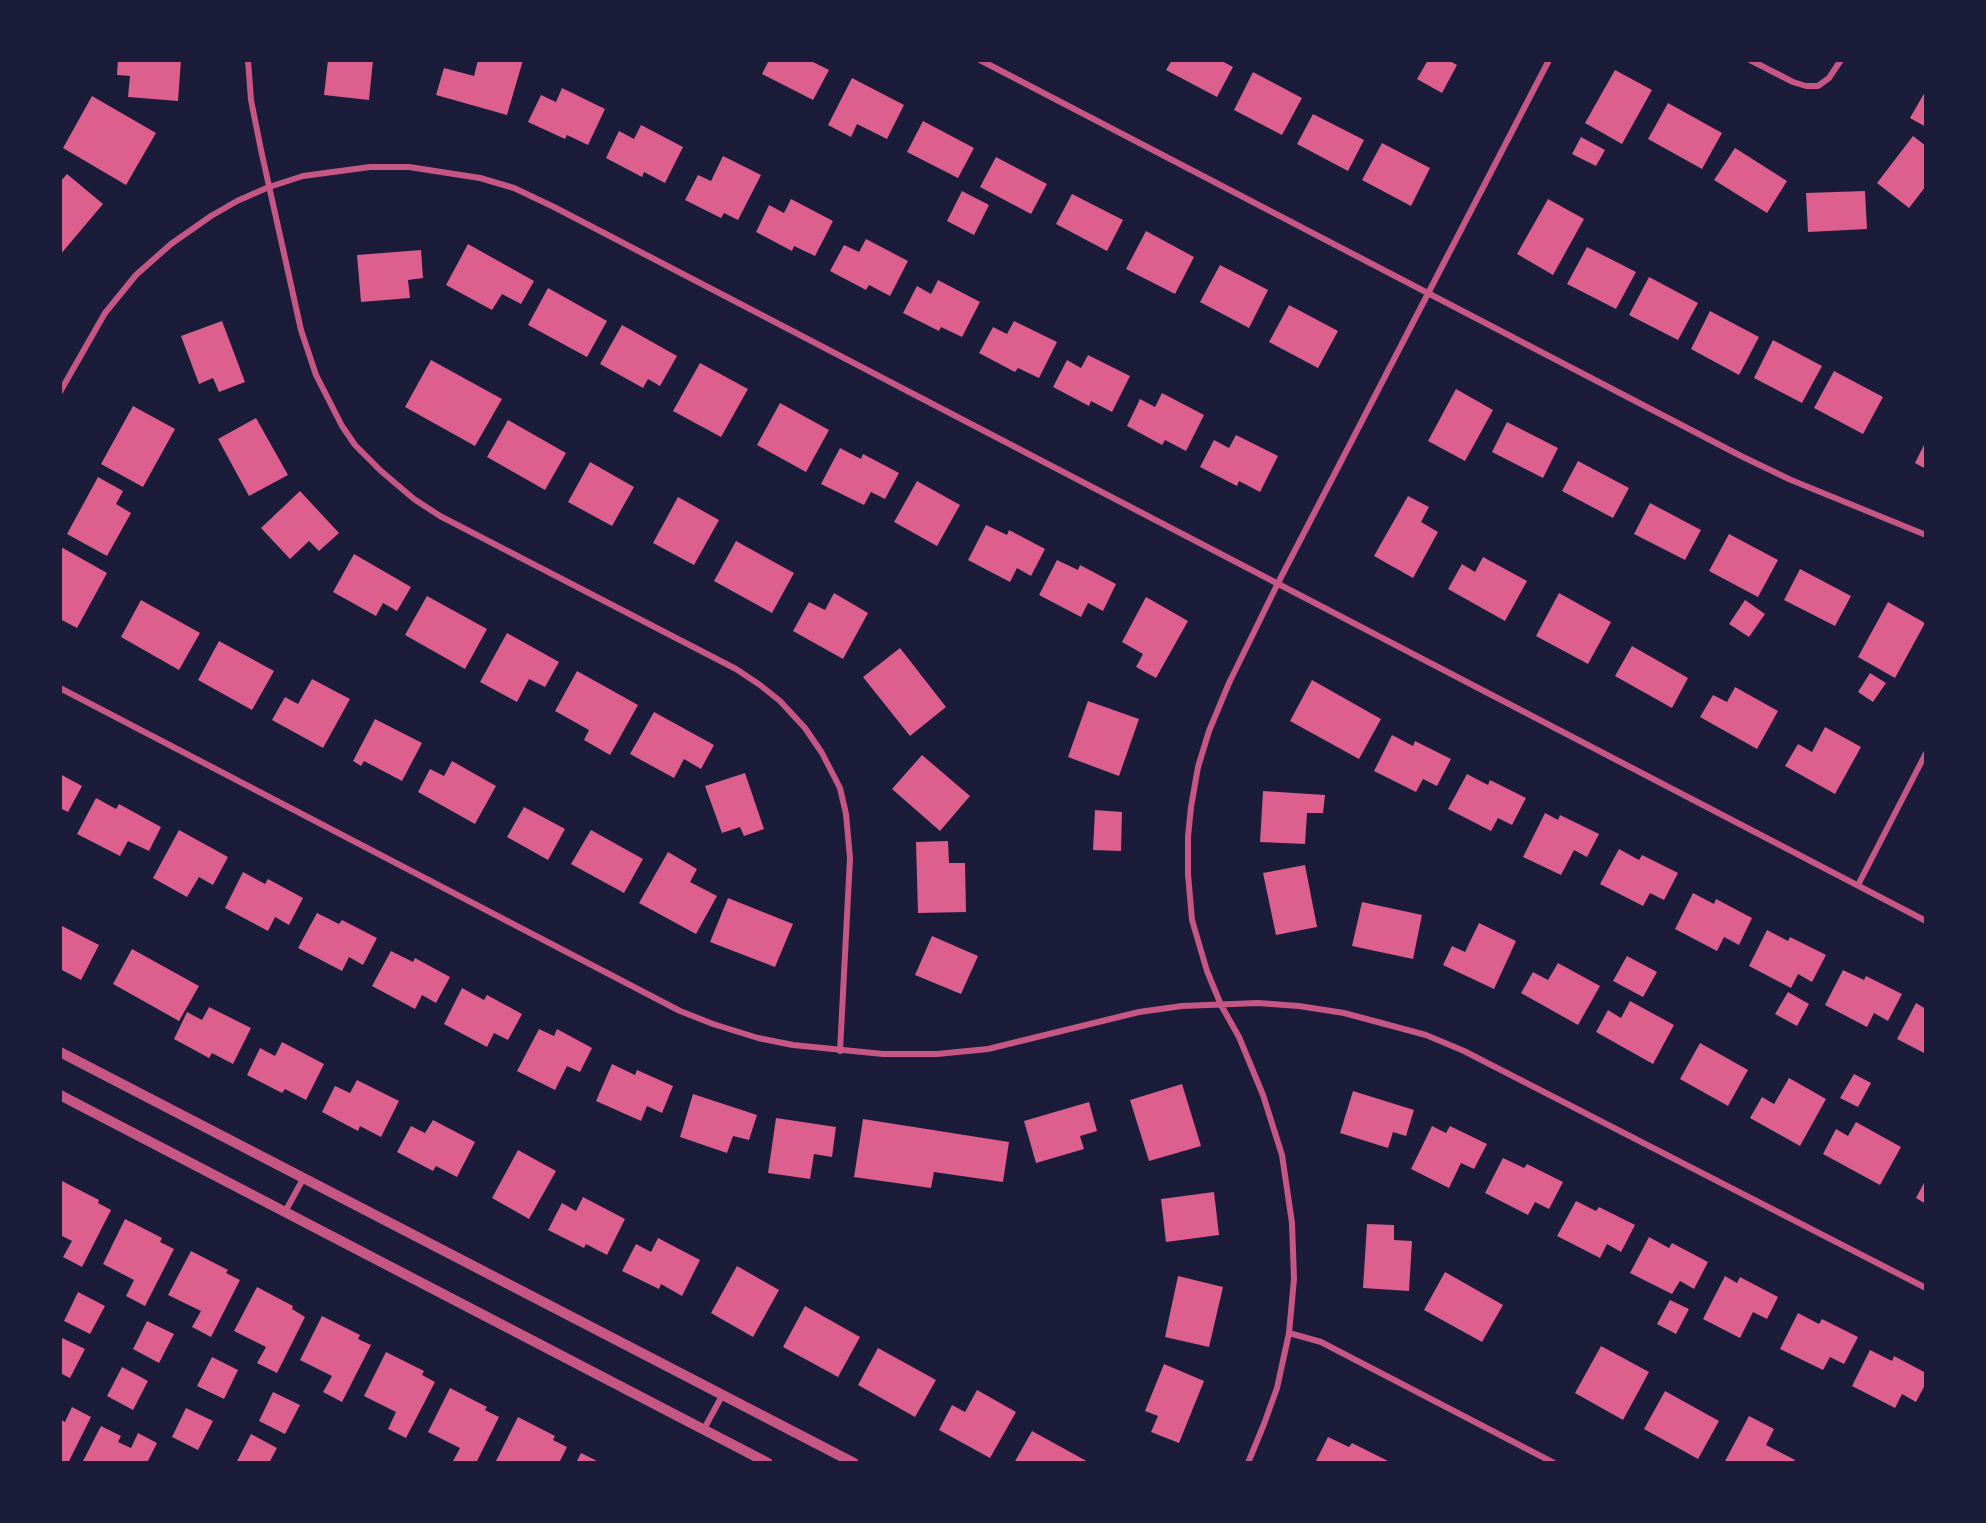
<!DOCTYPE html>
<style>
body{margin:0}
#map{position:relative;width:1986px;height:1523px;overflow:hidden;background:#1b1b3a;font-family:"Source Serif 4",serif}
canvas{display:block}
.frame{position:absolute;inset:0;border:62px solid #1b1b3a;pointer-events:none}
</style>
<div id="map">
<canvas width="1986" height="1523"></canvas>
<div class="frame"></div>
</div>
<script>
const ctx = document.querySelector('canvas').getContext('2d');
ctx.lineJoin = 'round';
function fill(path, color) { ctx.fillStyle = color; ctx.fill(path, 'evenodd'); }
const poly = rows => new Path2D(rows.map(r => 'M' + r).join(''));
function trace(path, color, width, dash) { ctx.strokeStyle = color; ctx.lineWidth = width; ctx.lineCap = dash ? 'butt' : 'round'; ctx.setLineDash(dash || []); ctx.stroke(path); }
fill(poly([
 [118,60,181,60,178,101,128,97,130,76,117,75],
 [328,60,373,60,369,100,324,95],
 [478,60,523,60,507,115,436,95,444,68,474,76],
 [769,60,809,60,829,70,813,100,762,74],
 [1172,60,1220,60,1233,67,1217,97,1166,70],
 [1428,60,1448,60,1457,65,1442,93,1417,79],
 [1615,70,1652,90,1622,144,1585,123],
 [1253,72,1302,98,1282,135,1234,110],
 [852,78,904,105,887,139,857,124,851,137,828,125],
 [562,88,605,109,588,145,567,135,565,139,528,122,541,95,556,102],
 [1926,90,1926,127,1910,118],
 [92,96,156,133,126,185,63,148],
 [1668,103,1722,133,1702,169,1648,139],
 [1313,114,1364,140,1348,171,1297,144],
 [923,121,974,148,958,178,907,152],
 [641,125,683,147,665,183,644,172,642,177,606,158,619,131,634,139],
 [1913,136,1926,146,1926,186,1909,208,1877,183],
 [1581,137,1605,150,1596,166,1572,154],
 [1382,143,1430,168,1411,206,1362,180],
 [1735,148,1787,181,1767,213,1714,180],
 [723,156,761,175,738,220,724,213,721,218,685,200,698,175,711,181],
 [996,157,1047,184,1031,214,980,187],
 [67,174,103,204,60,255,60,182],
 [962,191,989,205,974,235,947,221],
 [1865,191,1867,229,1808,232,1806,193],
 [1072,194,1123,220,1107,251,1056,224],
 [791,199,833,221,815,256,794,246,792,251,756,232,769,205,784,213],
 [1548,199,1584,219,1553,275,1517,254],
 [1146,231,1194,257,1175,294,1126,269],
 [866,239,908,261,890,296,869,285,866,290,830,271,844,245,859,252],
 [468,244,534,281,521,304,502,294,492,310,446,285],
 [1587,247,1636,272,1616,309,1567,284],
 [421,250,423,278,408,280,410,298,361,302,357,255],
 [1220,265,1268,290,1249,328,1200,302],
 [1649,277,1698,303,1678,340,1629,315],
 [938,280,980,302,962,337,941,327,939,331,903,313,917,286,931,294],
 [548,288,607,321,587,357,528,325],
 [1289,305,1338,331,1318,368,1269,342],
 [1710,311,1759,337,1739,375,1691,349],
 [222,321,245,382,219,392,213,378,199,384,181,336],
 [1014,321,1057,342,1039,378,1018,368,1015,372,979,353,993,327,1007,334],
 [622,325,677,356,660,386,648,379,643,388,600,364],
 [1773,340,1822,366,1802,403,1754,378],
 [1088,355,1130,376,1112,412,1091,401,1089,406,1053,387,1067,360,1081,368],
 [431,360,502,399,475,446,405,407],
 [700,363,748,389,721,437,673,411],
 [1834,371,1883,397,1863,434,1814,408],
 [1456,389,1493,410,1465,461,1428,441],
 [1162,393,1204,415,1186,451,1165,440,1162,445,1127,426,1140,399,1155,407],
 [780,403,829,430,806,472,757,445],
 [133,406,175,429,143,487,101,464],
 [256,418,288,475,249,496,218,439],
 [508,420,566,453,545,490,487,457],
 [1507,422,1558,448,1543,478,1492,452],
 [1236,435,1278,456,1260,492,1239,481,1237,486,1200,467,1214,440,1229,448],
 [1926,441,1926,469,1915,463],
 [840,448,861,459,863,454,899,473,885,499,871,492,864,505,821,484],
 [1578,461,1629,488,1613,518,1562,491],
 [590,462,634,487,612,526,568,502],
 [98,477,123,491,116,504,131,513,107,556,67,534],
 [917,481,960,505,937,546,894,522],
 [300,491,339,533,319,551,309,541,290,559,261,528],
 [1408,496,1429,507,1421,522,1438,532,1413,578,1374,556],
 [678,497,719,520,694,565,653,543],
 [1650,503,1701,530,1685,560,1634,534],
 [986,525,1007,535,1009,530,1045,549,1031,576,1017,568,1010,582,968,560],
 [1729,534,1778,560,1758,597,1709,571],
 [736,541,794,573,772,613,714,581],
 [61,547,107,573,77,628,60,619],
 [354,554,411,587,397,611,383,603,376,616,333,592],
 [1483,557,1527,581,1505,621,1448,589,1462,564,1475,572],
 [1057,560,1078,570,1080,565,1116,584,1103,611,1088,603,1081,617,1039,595],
 [1800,569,1851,596,1835,626,1784,600],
 [834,593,868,613,843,659,793,631,809,602,825,610],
 [1559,593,1611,622,1588,664,1536,636],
 [427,596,487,629,465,669,405,635],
 [1146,597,1188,621,1156,678,1136,667,1143,654,1122,642],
 [141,600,200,633,179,670,121,637],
 [1745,600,1765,614,1749,637,1729,624],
 [1888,602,1925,623,1895,678,1858,657],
 [507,633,559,662,545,687,529,679,517,702,480,682],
 [219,641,274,671,252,710,198,680],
 [1632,646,1688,678,1672,708,1615,676],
 [900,648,946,707,910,736,863,677],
 [577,671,638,705,610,755,584,740,589,730,555,711],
 [1870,673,1886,683,1873,702,1858,692],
 [312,679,350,699,323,748,272,720,285,697,298,704],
 [1312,680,1381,719,1359,759,1290,721],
 [1735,687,1778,711,1757,749,1700,717,1713,695,1727,702],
 [1088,701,1139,719,1119,776,1068,757],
 [654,712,714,745,701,769,684,759,674,778,630,754],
 [375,719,422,743,402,781,364,761,361,766,353,761],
 [1825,727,1861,747,1835,794,1785,766,1798,744,1812,752],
 [1392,735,1413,746,1415,741,1451,759,1437,786,1423,779,1416,792,1374,771],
 [922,755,970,796,940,831,892,789],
 [452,761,496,786,475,824,418,792,430,769,444,776],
 [745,773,764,829,744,836,740,827,722,833,705,786],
 [60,774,82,786,68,812,60,808],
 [1467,774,1488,785,1490,780,1526,798,1512,825,1498,818,1491,831,1448,809],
 [1263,791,1325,795,1323,813,1307,813,1305,844,1260,842],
 [96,798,116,809,119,804,161,827,149,851,128,841,120,856,77,834],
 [524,807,565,829,548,860,507,837],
 [1095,810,1122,812,1121,851,1093,850],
 [1545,813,1558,820,1560,815,1599,834,1587,857,1574,850,1561,875,1523,857],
 [179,830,228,857,213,885,199,877,187,897,153,878],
 [591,830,643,859,624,893,571,864],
 [948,841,949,863,965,863,966,912,918,913,916,842],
 [1619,849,1639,860,1642,855,1678,873,1664,900,1650,893,1643,906,1600,884],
 [668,852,697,869,690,882,717,896,696,934,639,903],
 [1305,865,1317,927,1276,935,1263,873],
 [243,872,265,884,268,879,303,898,289,925,275,917,268,931,225,908],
 [1693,893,1714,904,1716,899,1752,918,1739,945,1724,937,1717,951,1675,929],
 [728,898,793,924,775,967,710,942],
 [1362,902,1422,915,1413,959,1352,946],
 [317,913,339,924,342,920,377,938,363,965,349,957,342,971,298,948],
 [1479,923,1516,941,1494,989,1443,965,1452,946,1465,952],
 [60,925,99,945,81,980,60,969],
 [1767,930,1788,941,1790,937,1826,955,1812,982,1798,974,1791,988,1749,966],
 [932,936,978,956,961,994,915,975],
 [132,949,199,986,179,1021,113,984],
 [391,951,413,962,415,958,450,977,436,1003,422,995,415,1009,372,986],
 [1627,956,1657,972,1643,997,1613,981],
 [1558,963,1600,986,1578,1025,1521,993,1533,972,1548,980],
 [1843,970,1864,980,1866,976,1902,994,1888,1021,1874,1013,1867,1027,1825,1005],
 [462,988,484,1000,487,995,522,1014,508,1040,494,1033,487,1047,444,1024],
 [1788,992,1809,1004,1797,1026,1775,1014],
 [1630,1001,1674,1025,1653,1064,1596,1032,1608,1010,1621,1018],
 [1916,1003,1926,1009,1926,1054,1897,1039],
 [209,1007,251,1028,233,1064,212,1053,209,1058,174,1039,187,1012,202,1020],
 [539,1029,554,1036,557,1029,592,1048,580,1072,567,1066,555,1090,517,1071],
 [282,1042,324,1064,306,1100,285,1089,282,1093,247,1075,260,1048,275,1056],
 [1700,1043,1748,1070,1728,1106,1680,1079],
 [612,1064,635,1075,637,1070,673,1086,662,1113,647,1106,641,1121,596,1101],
 [1854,1074,1871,1083,1858,1107,1840,1098],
 [1789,1078,1826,1099,1800,1146,1750,1118,1762,1097,1774,1104],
 [357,1080,399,1101,381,1137,360,1126,358,1131,322,1112,335,1086,350,1093],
 [1182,1084,1201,1146,1149,1161,1130,1100],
 [1353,1091,1414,1110,1406,1136,1393,1132,1388,1148,1340,1133],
 [693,1094,757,1115,749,1140,733,1136,727,1153,680,1137],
 [1089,1102,1097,1131,1080,1136,1084,1149,1036,1163,1024,1121],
 [776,1118,836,1127,832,1157,814,1154,810,1179,768,1173],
 [863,1119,1009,1142,1003,1182,934,1172,931,1188,854,1177],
 [433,1120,475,1142,457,1177,436,1166,433,1171,397,1152,411,1126,425,1133],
 [1856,1122,1901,1147,1880,1185,1823,1154,1836,1129,1848,1136],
 [1432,1126,1446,1133,1450,1126,1487,1144,1474,1169,1461,1163,1449,1188,1411,1169],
 [518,1150,556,1171,529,1219,492,1198],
 [1503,1158,1524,1168,1527,1164,1563,1182,1549,1209,1535,1202,1528,1215,1485,1193],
 [1926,1179,1926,1204,1916,1198],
 [62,1181,99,1200,98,1203,111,1210,82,1267,63,1257,72,1241,60,1235,60,1185],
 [1214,1192,1219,1235,1166,1242,1161,1199],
 [583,1197,625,1219,607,1255,586,1244,584,1248,548,1230,562,1203,576,1211],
 [1576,1201,1596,1211,1599,1207,1635,1225,1621,1252,1607,1244,1600,1258,1557,1236],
 [125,1219,162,1238,160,1242,174,1249,145,1306,126,1296,134,1280,103,1264],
 [1367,1224,1394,1225,1394,1240,1412,1241,1409,1291,1363,1288],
 [1649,1237,1669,1248,1672,1243,1708,1262,1694,1289,1680,1281,1672,1294,1630,1273],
 [658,1238,700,1260,682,1296,661,1284,659,1289,622,1271,636,1244,651,1252],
 [191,1251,228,1270,226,1273,240,1280,211,1337,192,1327,201,1311,168,1295],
 [737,1266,779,1290,753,1337,711,1313],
 [1445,1272,1503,1305,1482,1342,1424,1310],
 [1178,1276,1223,1287,1209,1347,1165,1337],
 [1725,1276,1737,1283,1740,1277,1778,1297,1767,1319,1753,1312,1740,1338,1703,1319],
 [257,1287,293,1306,292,1309,305,1317,277,1373,257,1363,266,1347,234,1331],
 [78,1292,105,1306,90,1334,64,1321],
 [1670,1300,1689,1309,1676,1334,1657,1324],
 [805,1306,860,1337,838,1377,783,1347],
 [1798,1313,1819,1324,1822,1319,1858,1337,1844,1364,1830,1357,1823,1370,1780,1349],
 [322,1316,360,1335,358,1339,371,1345,342,1402,323,1392,332,1376,300,1360],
 [147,1321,174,1334,159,1363,133,1349],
 [60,1337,85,1349,70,1378,60,1373],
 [1601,1346,1649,1372,1623,1420,1575,1393],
 [878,1348,936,1380,915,1417,858,1385],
 [1870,1350,1892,1361,1894,1356,1926,1373,1926,1383,1916,1402,1902,1394,1895,1408,1852,1386],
 [386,1352,424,1371,422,1375,435,1382,406,1438,388,1429,396,1412,364,1396],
 [212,1357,238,1370,224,1399,197,1386],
 [1164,1364,1204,1381,1179,1443,1151,1432,1158,1416,1145,1411],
 [122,1367,148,1381,133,1410,107,1396],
 [450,1388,487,1407,485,1410,499,1417,476,1463,452,1463,460,1448,428,1432],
 [977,1390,1016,1412,990,1458,939,1430,952,1405,965,1412],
 [1665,1391,1719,1421,1698,1459,1644,1429],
 [273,1392,300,1405,285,1434,259,1421],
 [72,1407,91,1417,68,1463,60,1463,60,1419,65,1422],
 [186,1408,213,1421,198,1450,172,1437],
 [1749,1416,1774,1429,1766,1445,1795,1460,1793,1463,1724,1463],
 [518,1417,555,1436,553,1440,567,1447,559,1463,499,1463,496,1461],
 [101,1426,121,1436,118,1442,131,1448,138,1433,157,1443,147,1463,82,1463],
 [1032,1431,1090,1463,1014,1463],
 [251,1434,277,1448,269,1463,236,1463],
 [1328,1437,1349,1447,1352,1443,1388,1461,1387,1463,1315,1463],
 [581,1453,601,1463,576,1463]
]), '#dd5f8e');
trace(poly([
 [248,60,251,100,261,150,301,330,316,375,342,426,355,445,381,471,414,499,440,516,736,669,760,685,780,701,805,728,822,753,840,788,846,814,850,858,840,1051],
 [980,60,1741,456,1791,480,1926,535],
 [1750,60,1793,82,1806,86,1818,86,1829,78,1841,60],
 [60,392,105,313,136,275,171,244,211,216,237,201,269,187,303,176,370,167,409,167,480,178,514,188,554,207,1926,921],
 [60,688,680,1011,713,1024,758,1038,793,1045,883,1054,937,1054,988,1049,1139,1012,1182,1006,1258,1003,1299,1006,1344,1013,1426,1035,1464,1051,1926,1288],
 [1858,885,1926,753],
 [285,1212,303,1179],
 [1289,1333,1321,1342,1554,1463],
 [704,1429,723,1394],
 [1248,1463,1264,1424,1277,1388,1289,1333,1294,1279,1292,1223,1282,1155,1263,1095,1239,1037,1221,1005,1207,971,1192,920,1188,874,1188,837,1191,807,1198,767,1209,731,1229,683,1278,583,1549,60]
]), '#c65784', 6);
trace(poly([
 [60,1052,854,1463],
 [60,1095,768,1463]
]), '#c65784', 10);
</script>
